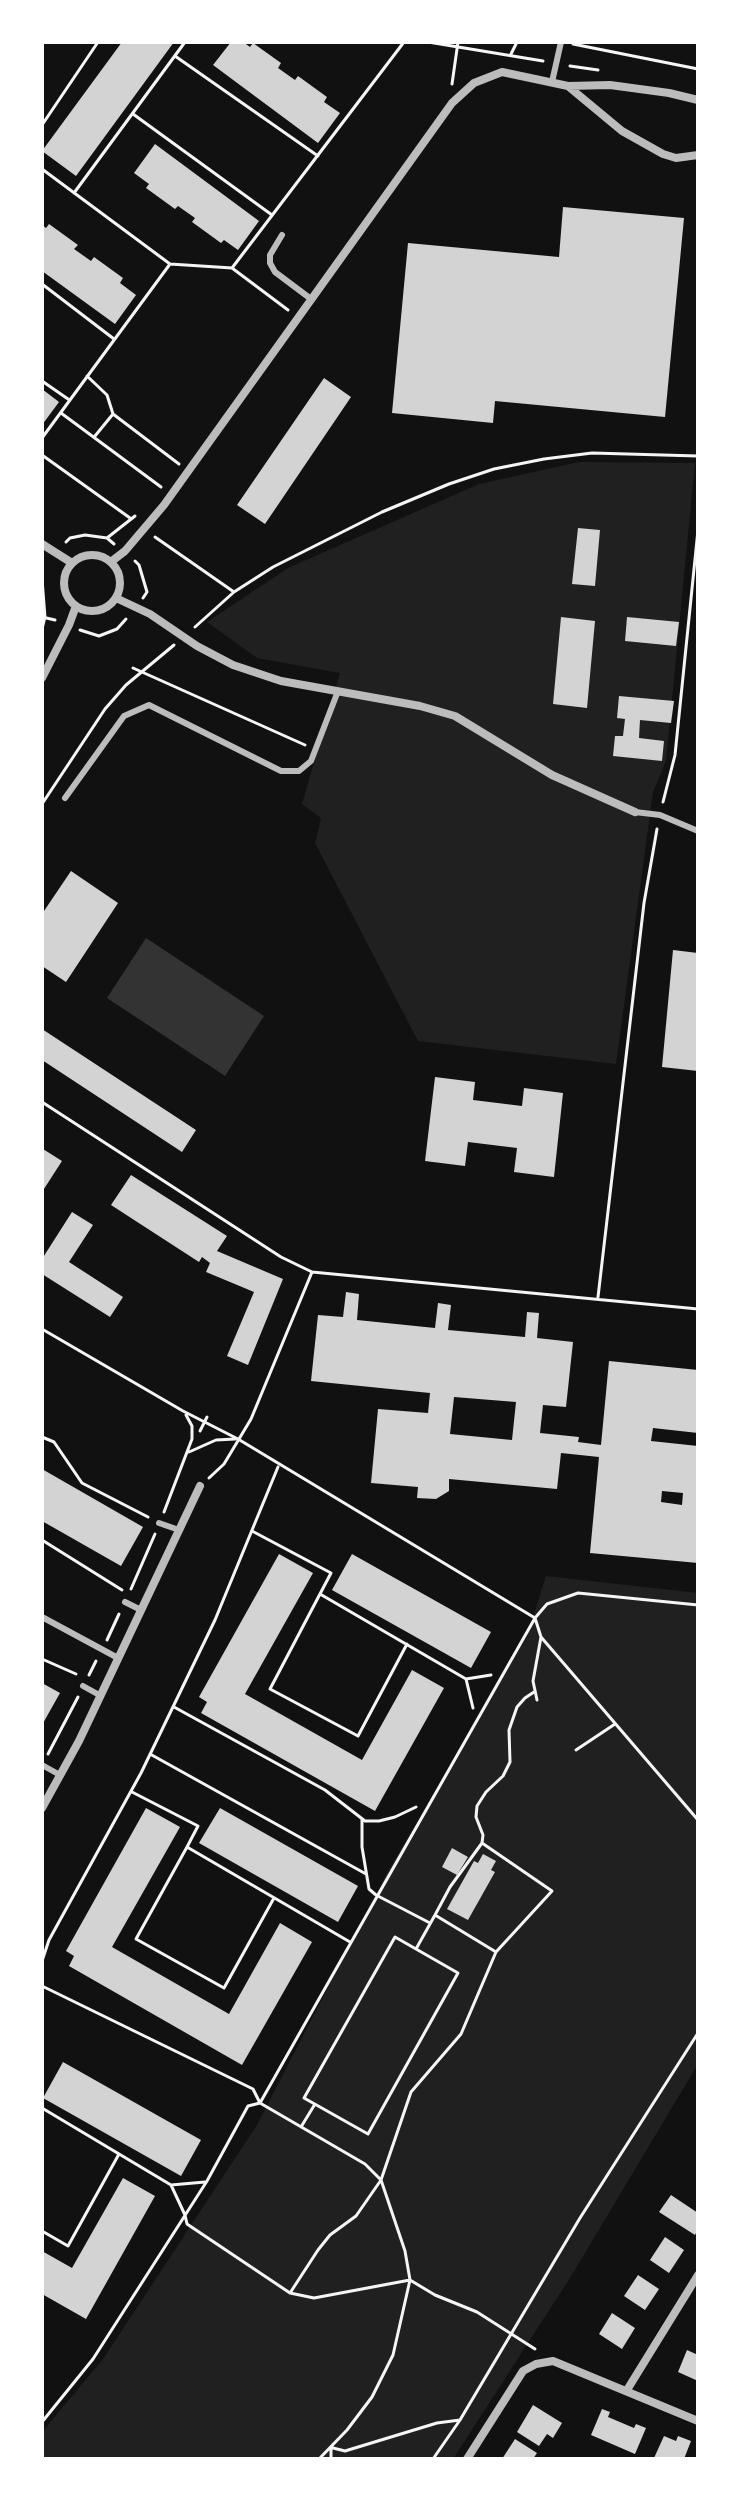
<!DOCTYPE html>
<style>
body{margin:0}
#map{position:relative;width:740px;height:2501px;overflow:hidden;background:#111;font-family:Overpass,sans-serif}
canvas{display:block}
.frame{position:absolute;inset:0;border:44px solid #fff;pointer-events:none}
</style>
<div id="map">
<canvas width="740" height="2501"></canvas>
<div class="frame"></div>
</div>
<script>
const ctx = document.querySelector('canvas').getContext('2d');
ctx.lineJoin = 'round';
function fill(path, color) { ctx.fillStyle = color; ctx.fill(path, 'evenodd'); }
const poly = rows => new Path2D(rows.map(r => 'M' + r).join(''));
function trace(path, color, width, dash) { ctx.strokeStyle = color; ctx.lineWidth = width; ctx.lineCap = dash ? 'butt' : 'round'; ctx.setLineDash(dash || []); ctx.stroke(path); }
fill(poly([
 [579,462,695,463,666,761,653,792,616,1064,418,1041,315,843,321,818,302,804,340,673,257,658,207,622,288,568,479,484],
 [546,1576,698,1593,698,2064,570,2278,453,2459,42,2459,42,2432,103,2359,257,2125,387,1873,527,1636]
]), '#202020');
fill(poly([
 [146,938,264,1016,225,1076,107,998]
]), '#333');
fill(poly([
 [122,42,174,42,76,176,42,151],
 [231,42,243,42,250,47,253,43,281,63,278,68,295,80,298,76,327,97,324,102,340,113,318,143,213,65],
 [155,144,259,221,238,250,224,240,221,243,192,222,195,218,178,206,175,209,146,188,149,184,134,173],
 [563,207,684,218,665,417,495,401,493,423,392,413,408,243,559,257],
 [49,224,78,245,74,249,91,261,94,257,123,278,120,283,136,295,115,324,42,271,42,225,46,228],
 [324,378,351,397,265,524,237,505],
 [42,389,59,402,42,425],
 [578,528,600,530,595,586,572,584],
 [561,617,595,621,587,708,553,704],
 [627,617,679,622,676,646,625,641],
 [619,696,674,701,671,723,640,720,639,738,664,741,662,761,613,756,615,736,623,736,625,719,617,718],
 [71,871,118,903,66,982,42,966,42,910,44,911],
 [673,950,698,953,698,1071,662,1067],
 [42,1029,196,1130,182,1152,42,1060],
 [435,1077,475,1082,473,1100,522,1106,524,1088,563,1093,554,1177,514,1172,517,1148,468,1142,465,1166,425,1161],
 [43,1149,62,1161,42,1192,42,1150],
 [131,1175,227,1236,217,1251,283,1279,248,1365,227,1356,254,1292,206,1272,210,1263,202,1257,199,1262,111,1205],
 [72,1212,93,1225,69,1262,123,1297,110,1317,42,1274,42,1259],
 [346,1292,359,1294,357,1320,435,1328,438,1303,451,1305,448,1330,525,1337,527,1312,539,1313,537,1338,573,1342,566,1407,543,1405,540,1433,579,1437,578,1442,601,1445,609,1361,698,1370,698,1433,653,1428,651,1441,698,1446,698,1563,590,1553,599,1457,561,1453,557,1489,449,1479,449,1491,436,1499,417,1498,418,1487,371,1483,378,1409,428,1413,430,1393,311,1381,318,1315,343,1317],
 [454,1397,516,1402,512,1440,450,1434],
 [662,1491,683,1493,682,1505,661,1502],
 [42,1469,143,1527,121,1566,42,1521],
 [279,1554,313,1573,245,1694,362,1760,412,1670,444,1688,375,1811,201,1713,207,1702,199,1697],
 [352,1554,491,1632,471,1668,332,1590],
 [42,1683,60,1693,42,1725],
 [146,1808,180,1827,112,1947,229,2014,280,1923,312,1942,242,2065,69,1966,74,1956,66,1951],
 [220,1808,358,1886,338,1922,199,1843],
 [452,1848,468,1857,457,1875,442,1867],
 [483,1854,496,1861,491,1870,495,1872,468,1920,447,1909,474,1861,478,1863],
 [63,2062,201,2140,181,2176,43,2098],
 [123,2178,155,2196,86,2319,42,2294,42,2251,72,2268],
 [671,2195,698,2213,698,2229,695,2235,659,2212],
 [665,2237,684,2250,669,2273,650,2260],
 [638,2275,659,2289,645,2310,624,2296],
 [612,2313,635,2328,622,2349,599,2334],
 [687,2350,698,2355,698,2381,678,2372],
 [533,2405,562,2423,553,2438,547,2434,539,2446,517,2432],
 [602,2409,610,2412,608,2417,634,2428,636,2424,646,2428,635,2454,591,2435],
 [664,2436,676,2441,678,2436,691,2441,684,2459,654,2458],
 [515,2439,537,2453,533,2459,502,2459]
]), '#d3d3d3');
trace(poly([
 [428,42,543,61],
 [573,44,698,69],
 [511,54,517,42],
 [175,56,318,156],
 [570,66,598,70],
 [452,84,458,42],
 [133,114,272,215],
 [42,125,98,42],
 [42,169,170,264,42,438],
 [74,193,185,42],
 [170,264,232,268,288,310],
 [232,268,404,42],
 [42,284,114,339],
 [87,376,107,395,113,414,179,464],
 [42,381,68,399],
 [61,413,161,487],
 [95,436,113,414],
 [42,455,130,518],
 [155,537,234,592],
 [107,538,135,516],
 [66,542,70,538,85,535,107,538,114,544],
 [135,561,139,565,147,592,143,598],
 [42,579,45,617,42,629],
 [42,617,55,620],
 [195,627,234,592,273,567,382,512,449,484,494,469,544,459,592,453,698,456],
 [80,630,99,636,117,629,126,619],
 [133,668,305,745],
 [663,802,675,755,698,530],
 [42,804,105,709,126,685,174,645],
 [42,1102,281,1257,312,1272,698,1309],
 [598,1297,644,903,657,829],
 [42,1329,183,1411,238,1439,535,1618,541,1637,698,1820],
 [200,1431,207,1417],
 [42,1437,54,1442,82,1483,148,1517],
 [189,1452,216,1440,235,1439],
 [209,1478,224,1464,251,1419,312,1272],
 [164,1512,192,1439,192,1426,186,1415],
 [252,1531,331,1573,270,1689,358,1736,407,1644],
 [42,1540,122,1590],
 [131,1589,155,1534],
 [320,1594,466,1679,491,1675],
 [107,1640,119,1614],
 [42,1659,76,1674],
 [89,1675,96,1661],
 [466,1679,473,1708],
 [537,1700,533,1681,541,1637],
 [174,1707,325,1790,365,1821,379,1821,395,1817,416,1807],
 [576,1750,615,1724],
 [48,1754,78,1697],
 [150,1754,366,1874],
 [132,1792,198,1826,187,1847,350,1942],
 [362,1819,362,1847,369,1889,376,1895,430,1923],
 [482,1843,483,1835,476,1817,477,1806,486,1792,503,1776,510,1762,509,1730,517,1707,525,1698,534,1692],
 [187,1847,136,1939,224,1988,274,1898],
 [395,1937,458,1973,368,2134,304,2098,395,1937],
 [416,1949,435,1915,496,1952,552,1891,482,1843,450,1887,435,1915],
 [42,1961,49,1940,141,1773,215,1620,278,1467],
 [42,1986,253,2089,260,2103,365,2164,381,2180,405,2251,410,2280,393,2355,372,2397,347,2430,319,2459],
 [42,2108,171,2185,205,2182],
 [301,2127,315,2104],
 [171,2185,185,2215,187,2224,290,2293,314,2298,410,2280,435,2295,477,2312,535,2349],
 [42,2231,68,2246,119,2154],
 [290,2293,318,2250,330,2235,356,2216,381,2180,411,2092,461,2034,496,1952],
 [42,2422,93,2359,207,2181,248,2106,260,2103,535,1618,547,1604,578,1593,698,1605],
 [331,2448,331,2459],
 [333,2448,345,2451,437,2423,460,2420],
 [433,2459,460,2420,580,2218,698,2033]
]), '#f5f5f5', 3);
trace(poly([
 [552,82,561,42],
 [282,235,270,255,270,263,275,272,311,299],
 [65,798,124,716,149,705,281,771,299,771,311,761,338,691],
 [635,812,660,815,698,831],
 [159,1523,179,1530],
 [125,1602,141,1610],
 [42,1617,118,1658],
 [83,1686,101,1696],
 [42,1765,60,1775]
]), '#bcbcbc', 6);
trace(poly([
 [569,87,622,131,663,154,676,158,698,155],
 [42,544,72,563],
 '64 583a28 28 0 1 1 56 0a28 28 0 1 1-56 0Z',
 [112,561,125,551,164,505,452,103,474,83,502,72,568,86,610,85,669,93,698,100],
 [116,598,150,614,197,646,233,665,281,681,420,706,455,716,552,775,635,812],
 [42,678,69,625,76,606],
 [42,1808,79,1741,200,1486],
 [627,2390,698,2275],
 [467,2459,523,2371,536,2364,553,2361,698,2421]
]), '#bcbcbc', 8);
</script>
